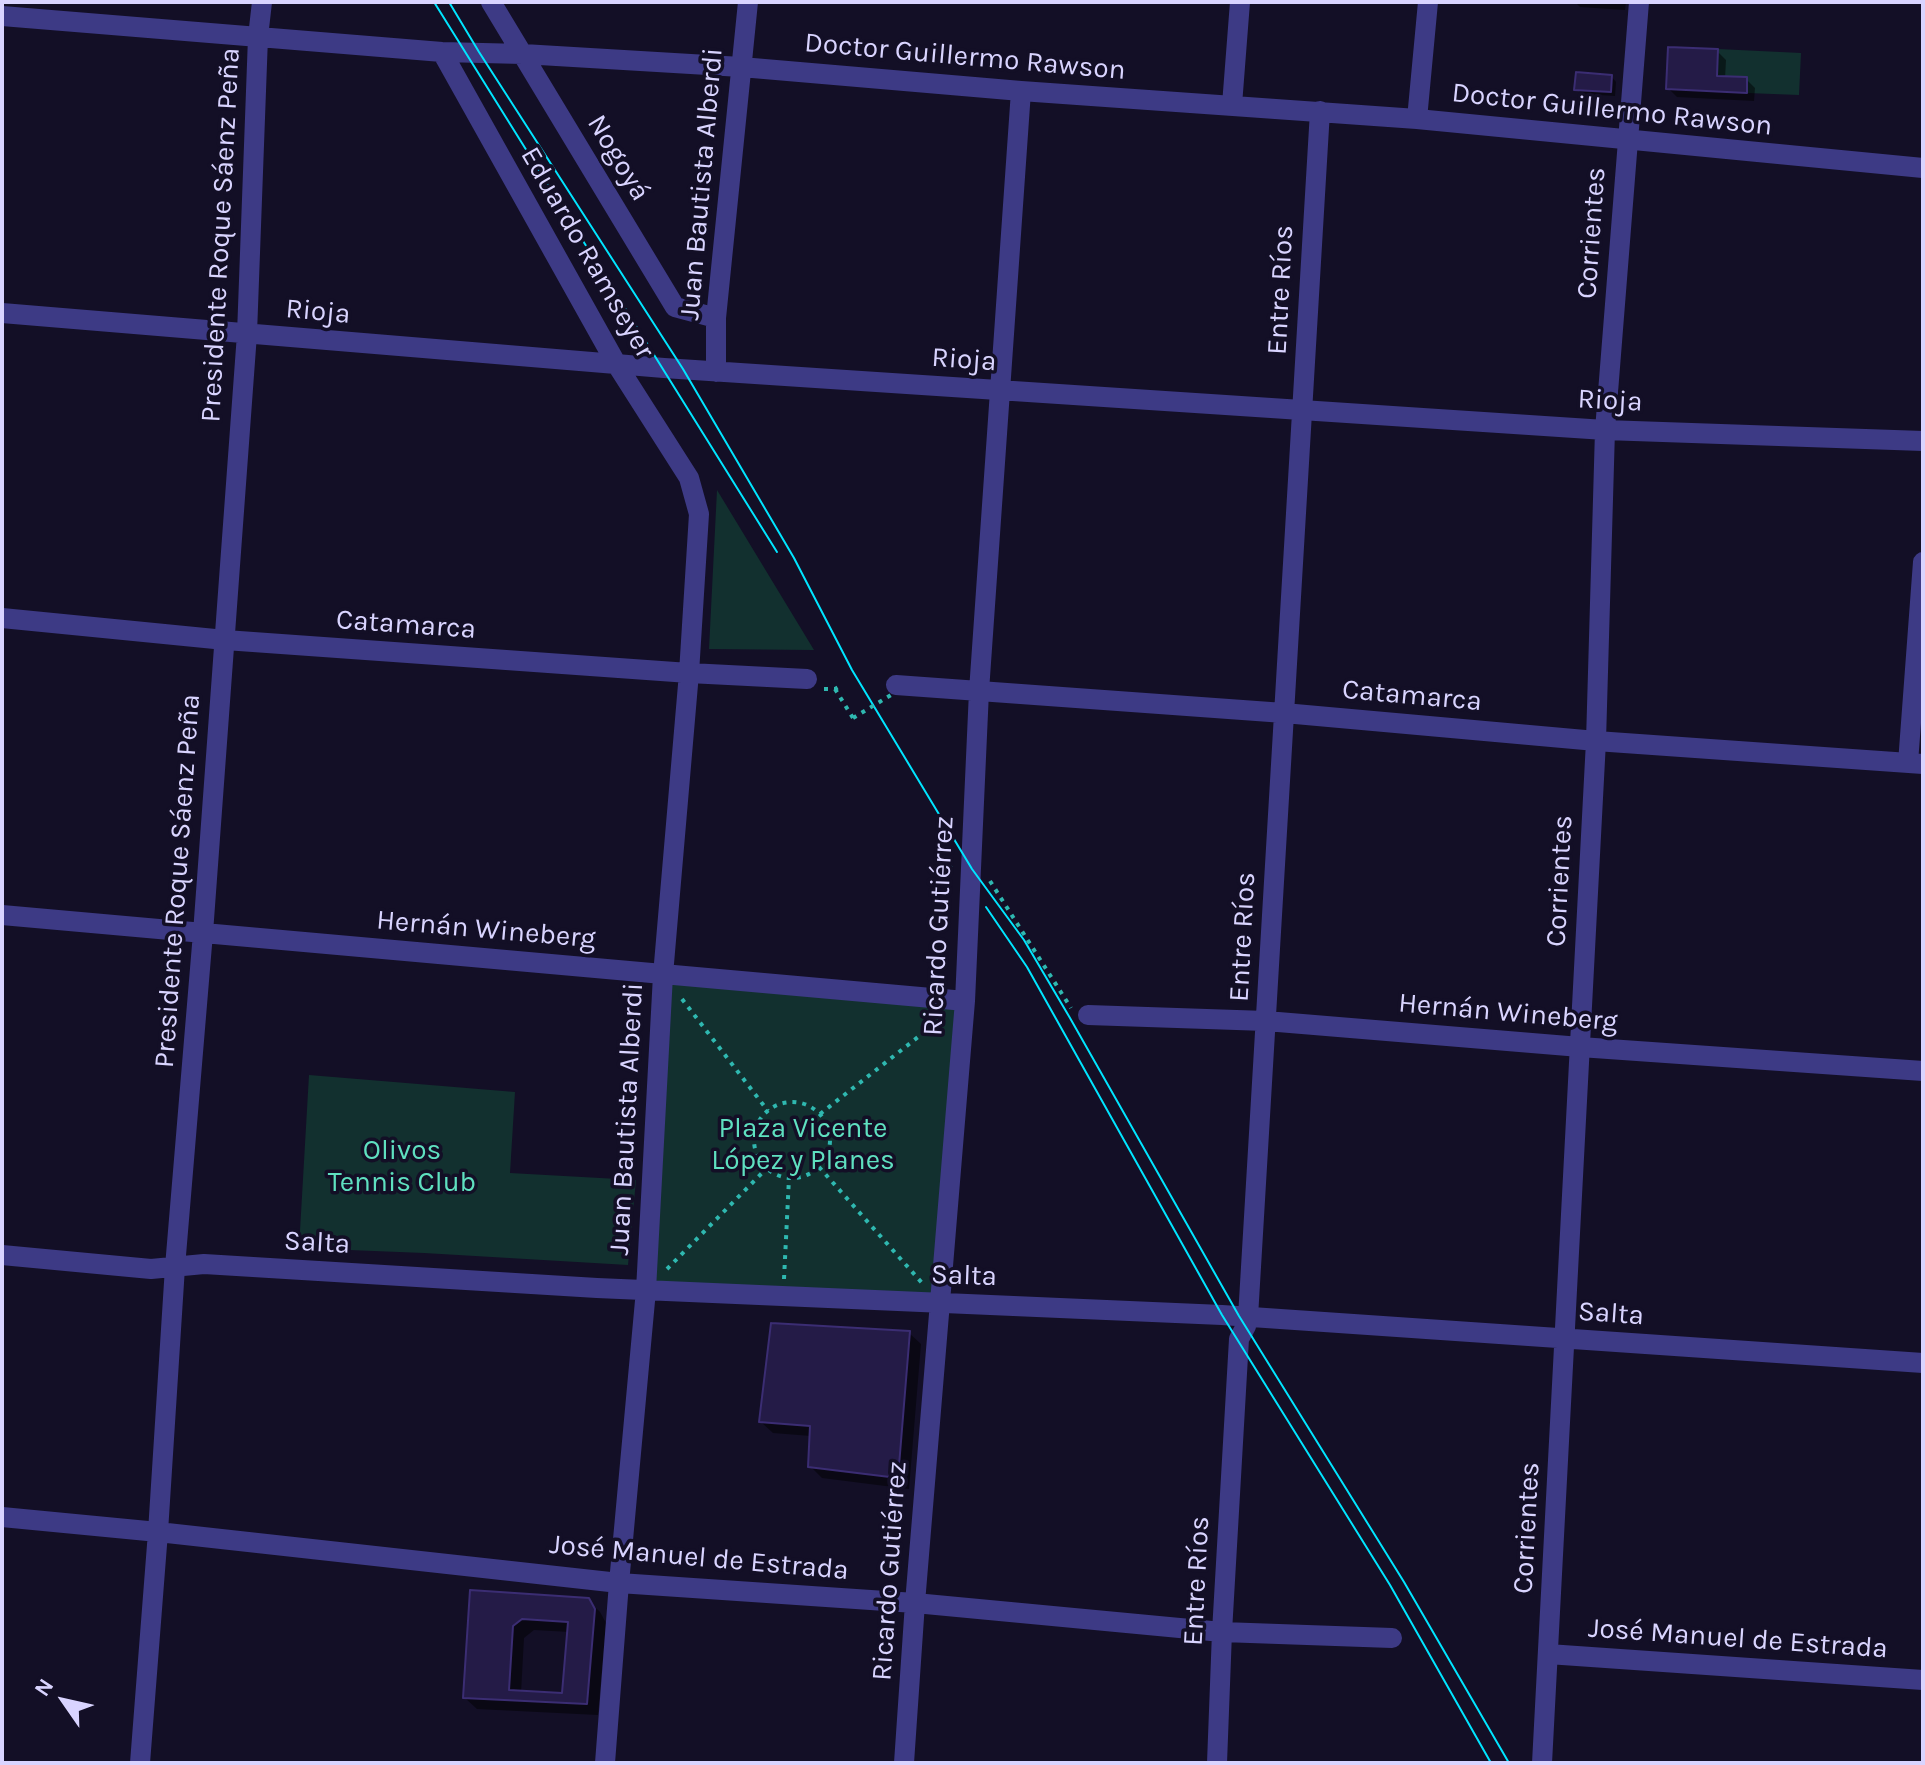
<!DOCTYPE html>
<meta charset="utf-8">
<style>
body{margin:0}
#map{position:relative;width:1925px;height:1765px;overflow:hidden;background:#130f26;font-family:Karla,sans-serif}
canvas{display:block}
.frame{position:absolute;inset:0;border:4px solid #d9d4ff;pointer-events:none}
.north{position:absolute;left:24px;top:1661px;width:80px;height:80px;-webkit-text-stroke:6px #130f26;paint-order:stroke;rotate:304deg;font-size:22px;font-weight:700;line-height:32px;text-align:center;color:#d9d4ff}
.north::after{content:'';display:block;margin:auto;width:28px;height:36px;background:#d9d4ff;clip-path:polygon(50% 0,100% 100%,50% 72%,0 100%)}
</style>
<div id="map">
<canvas width="1925" height="1765"></canvas>
<div class="frame"></div>
<div class="north">N</div>
</div>
<script>
const ctx = document.querySelector('canvas').getContext('2d');
ctx.lineJoin = 'round';
function fill(path, color) { ctx.fillStyle = color; ctx.fill(path, 'evenodd'); }
const poly = rows => new Path2D(rows.map(r => 'M' + r).join(''));
function trace(path, color, width, dash) { ctx.strokeStyle = color; ctx.lineWidth = width; ctx.lineCap = dash ? 'butt' : 'round'; ctx.setLineDash(dash || []); ctx.stroke(path); }
function write(font, color, halo, rows, align = 'center') {
  ctx.font = font + ' Karla,sans-serif'; ctx.lineWidth = 7; ctx.setLineDash([]); ctx.textBaseline = 'middle'; ctx.strokeStyle = halo; ctx.fillStyle = color; for (const [text, x, y, turn = 0] of rows) {
    ctx.save(); ctx.translate(x, y); ctx.rotate((+turn || 0) * Math.PI / 180); ctx.textAlign = isNaN(turn) ? turn : align; if (halo) ctx.strokeText(text, 0, 0); ctx.fillText(text, 0, 0); ctx.restore();
  }
}
fill(poly([
 [1718,49,1801,53,1799,95,1747,93,1717,76],
 [717,490,814,650,709,649],
 [663,975,965,1001,940,1303,646,1290],
 [309,1075,515,1092,510,1173,636,1180,628,1265,424,1253,299,1248]
]), '#12302f');
fill(poly([
 [1575,2,1626,2,1625,10,1580,7],
 [1717,51,1726,60,1725,79,1746,79,1755,88,1754,101,1677,97,1668,88],
 [1611,76,1616,82,1615,96,1582,94,1577,89],
 [909,1333,921,1344,909,1489,822,1478,810,1466,811,1436,773,1433,761,1422],
 [472,1592,588,1600,600,1612,606,1623,598,1715,477,1709,465,1698],
 [534,1630,570,1632,564,1695,521,1693,524,1638]
]), '#0007');
const building = poly([
 [1668,47,1718,49,1717,76,1747,77,1747,93,1666,89,1668,47],
 [1576,72,1612,75,1611,92,1574,90,1576,72],
 [771,1323,910,1331,898,1478,808,1467,810,1426,759,1422,771,1323],
 [470,1590,589,1598,595,1609,587,1704,463,1698,470,1590],
 [522,1619,568,1622,562,1693,509,1690,513,1626,522,1619]
]);
fill(building, '#241b47');
trace(building, '#3b2d73', 2);
trace(poly([
 [824,689,835,689,840,686],
 [835,689,853,718],
 [943,857,951,868],
 [990,881,1071,1008],
 [682,999,768,1111],
 '754 1140a38 38 0 1 1 76 0a38 38 0 1 1-76 0Z',
 [820,1114,941,1019],
 [819,1167,922,1283],
 [667,1269,767,1168],
 [784,1279,789,1178]
]), '#2fb8b0', 4, [4, 6]);
trace(poly([
 [491,2,675,307,716,318],
 [2,16,442,52,523,54,741,67,1021,91,1417,119,1923,168],
 [442,52,617,365,689,478,699,514,689,673,663,975,646,1290,619,1583,605,1763],
 [1232,105,1240,2],
 [1417,119,1428,2],
 [2,313,664,368,1605,430,1923,441],
 [716,372,716,318,748,2],
 [2,618,225,640,689,673,807,679],
 [896,685,1284,713,1596,741,1923,764],
 [1908,763,1923,562],
 [2,915,965,1001],
 [1088,1015,1266,1021,1580,1047,1923,1071],
 [2,1255,151,1269,204,1264,597,1288,1222,1315,1923,1363],
 [2,1517,158,1532,619,1583,915,1603,1222,1632,1392,1638],
 [1548,1654,1923,1680],
 [140,1763,158,1532,175,1267,203,933,247,334,258,37,262,2],
 [904,1763,915,1603,965,1001,979,691,1021,91],
 [1217,1763,1222,1632,1239,1339,1246,1326,1248,1317,1320,111],
 [1542,1763,1596,741,1605,430,1639,2]
]), '#3d3a85', 20);
trace(poly([
 [434,2,777,552],
 [449,2,479,52,683,369,794,558,852,670,972,869,1024,940,1070,1018,1239,1316,1404,1582,1509,1763],
 [986,907,1027,967,1222,1315,1390,1585,1491,1763]
]), '#00e5ff', 2);
trace(poly([
 [853,718,891,695]
]), '#2fb8b0', 4, [4, 6]);
write('28px', '#d9d4ff', '#130f26', [
 ["Doctor Guillermo Rawson",965,57,5],
 ["Doctor Guillermo Rawson",1612,110,6],
 ["Nogoyá",618,158,59],
 ["Juan Bautista Alberdi",702,184,-85],
 ["Corrientes",1592,233,-86],
 ["Presidente Roque Sáenz Peña",221,235,-87],
 ["Eduardo Ramseyer",587,253,60],
 ["Entre Ríos",1281,290,-87],
 ["Rioja",318,312,5],
 ["Rioja",964,360,4],
 ["Rioja",1610,401,3],
 ["Catamarca",406,625,4],
 ["Catamarca",1412,696,5],
 ["Presidente Roque Sáenz Peña",178,881,-86],
 ["Corrientes",1560,881,-87],
 ["Ricardo Gutiérrez",939,926,-87],
 ["Hernán Wineberg",486,930,5],
 ["Entre Ríos",1243,937,-87],
 ["Hernán Wineberg",1508,1013,5],
 ["Juan Bautista Alberdi",627,1119,-87],
 ["Salta",317,1243,3],
 ["Salta",964,1276,2],
 ["Salta",1611,1314,4],
 ["Corrientes",1527,1528,-87],
 ["José Manuel de Estrada",699,1558,5],
 ["Ricardo Gutiérrez",890,1571,-86],
 ["Entre Ríos",1197,1581,-87],
 ["José Manuel de Estrada",1738,1639,4]
]);
write('28px', '#5fe0c0', '#130f26', [
 ["Plaza Vicente",803,1129],
 ["López y Planes",803,1161],
 ["Olivos",402,1151],
 ["Tennis Club",402,1183]
]);
</script>
